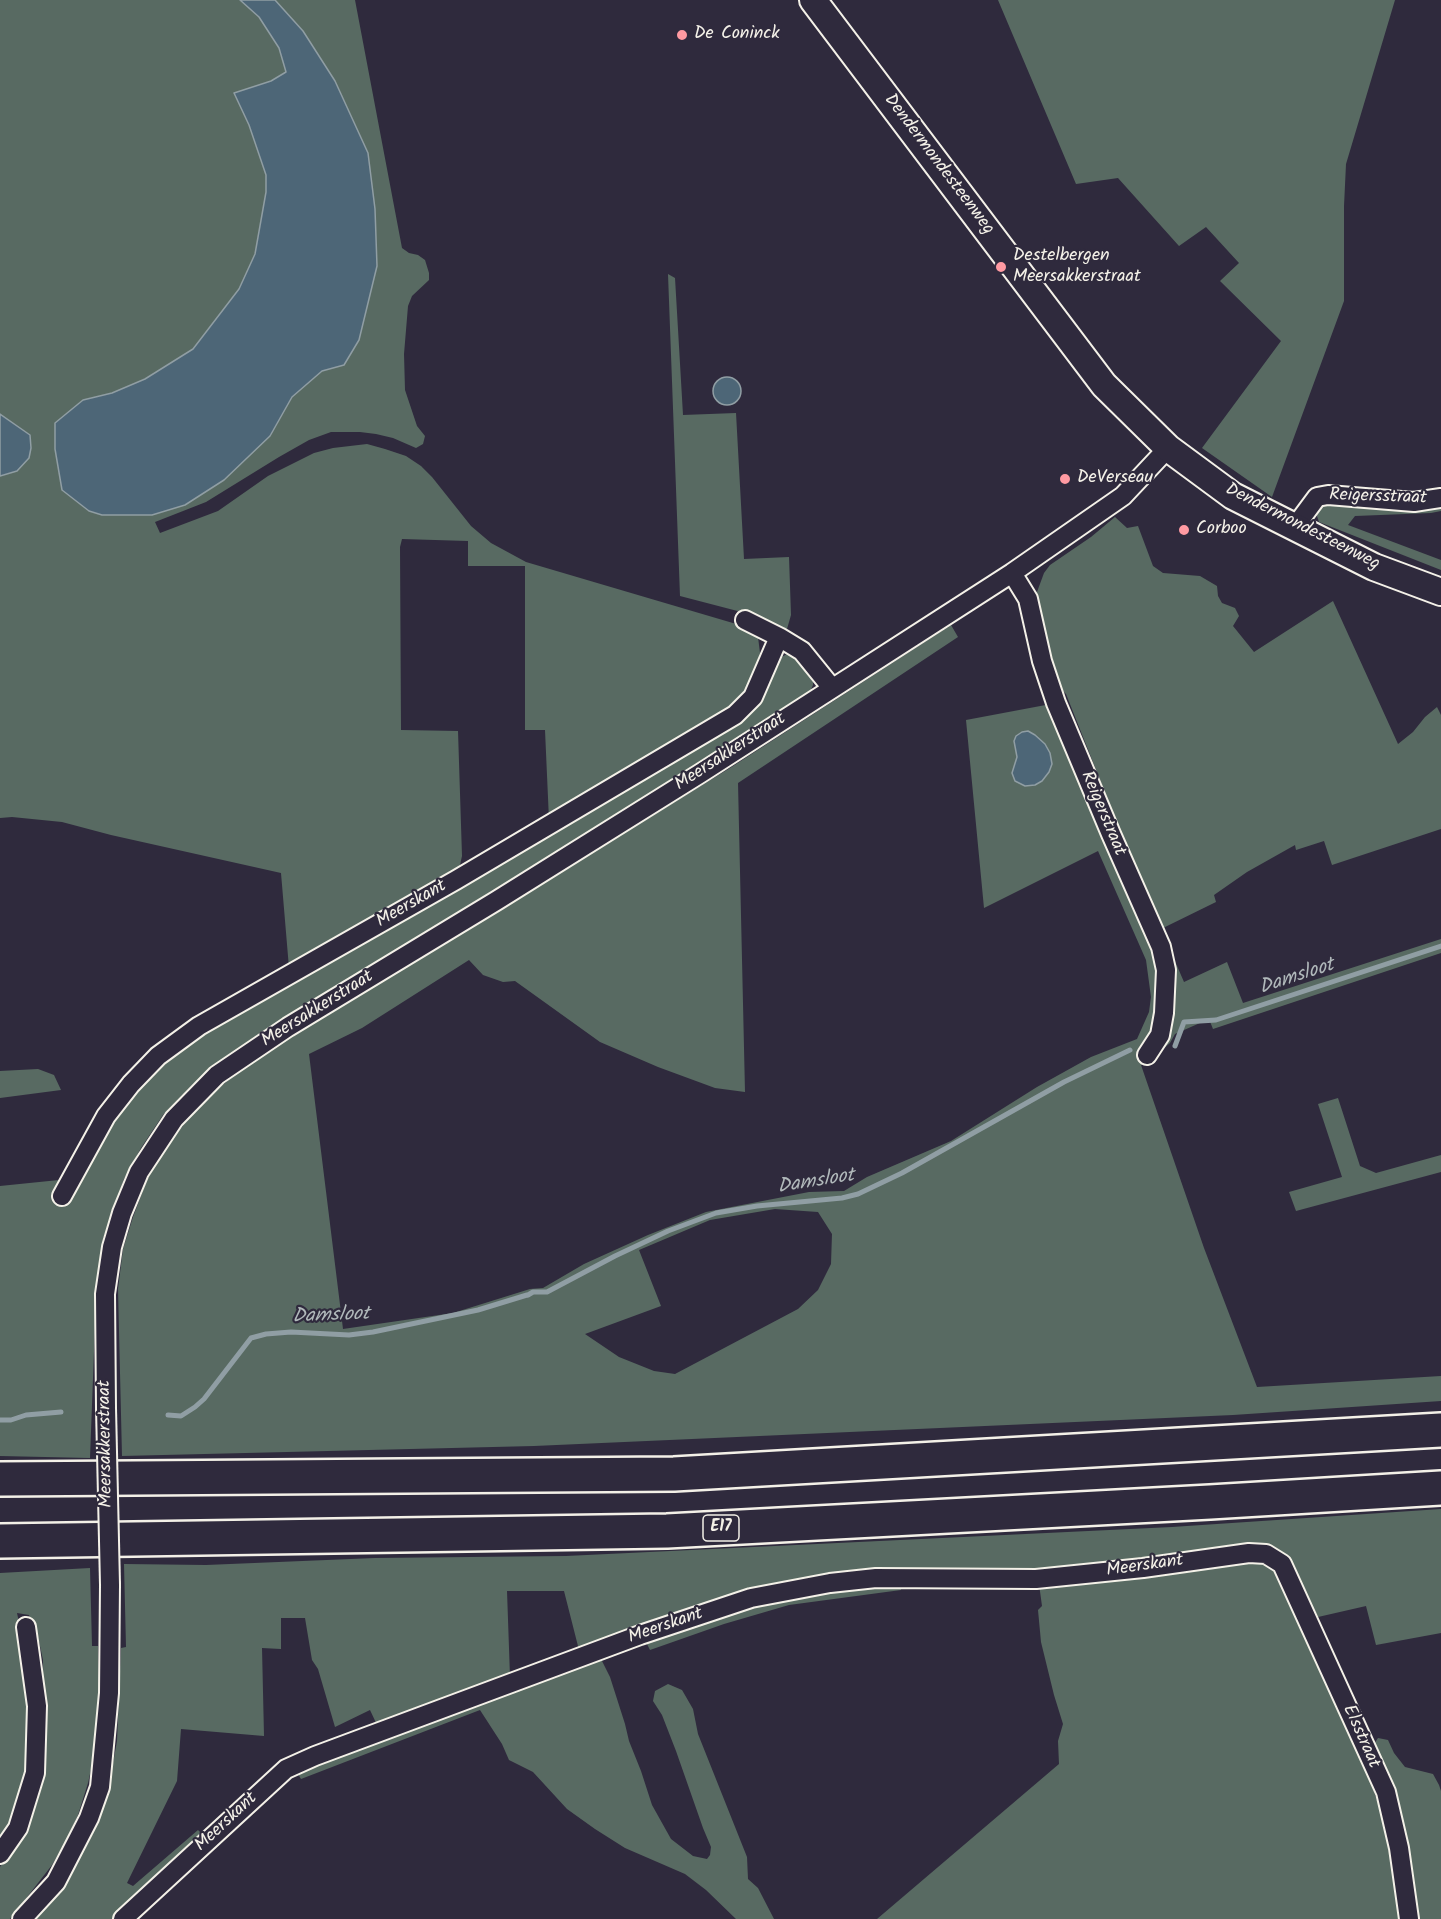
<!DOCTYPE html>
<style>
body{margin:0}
canvas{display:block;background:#2f2a3d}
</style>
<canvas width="1441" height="1919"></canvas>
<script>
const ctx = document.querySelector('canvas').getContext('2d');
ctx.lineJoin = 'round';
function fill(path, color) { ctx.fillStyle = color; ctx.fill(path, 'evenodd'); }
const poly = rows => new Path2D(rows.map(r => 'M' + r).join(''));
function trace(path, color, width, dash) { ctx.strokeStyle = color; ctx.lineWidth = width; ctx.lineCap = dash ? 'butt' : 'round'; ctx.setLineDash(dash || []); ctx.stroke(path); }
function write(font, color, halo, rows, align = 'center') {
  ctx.font = font + ' Kalam,sans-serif'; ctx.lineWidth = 4.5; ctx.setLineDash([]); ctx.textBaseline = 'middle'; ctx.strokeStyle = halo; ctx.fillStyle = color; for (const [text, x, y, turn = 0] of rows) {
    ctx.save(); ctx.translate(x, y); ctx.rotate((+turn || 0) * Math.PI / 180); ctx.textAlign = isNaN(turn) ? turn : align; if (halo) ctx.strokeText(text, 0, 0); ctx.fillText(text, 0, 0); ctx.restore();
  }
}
fill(poly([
 [0,0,240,0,259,17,279,48,286,72,271,81,235,93,249,125,266,175,266,192,255,254,239,289,193,349,145,379,112,393,83,400,55,424,55,449,62,490,89,511,102,515,152,515,185,505,270,436,292,397,322,371,344,365,368,153,335,81,303,31,275,0,355,0,402,248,409,253,418,255,425,260,429,273,429,280,412,296,408,306,404,354,405,390,417,426,425,436,423,444,416,448,393,438,376,434,360,432,331,432,309,440,279,457,206,502,155,522,160,533,218,511,268,476,314,453,333,448,367,444,385,449,406,456,421,466,432,477,471,526,491,543,526,562,743,626,755,632,758,637,760,653,756,676,739,705,549,820,545,730,525,730,525,566,468,566,468,541,402,539,400,547,401,730,458,731,462,856,460,865,454,875,289,968,281,873,111,835,62,822,12,817,0,818,0,476,17,471,30,435,0,414],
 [998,0,1395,0,1346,164,1344,206,1344,301,1272,497,1202,448,1281,341,1220,281,1239,263,1206,227,1179,246,1118,178,1076,184],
 [668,274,675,278,683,415,736,413,744,559,789,557,791,615,787,629,749,614,680,596],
 [1325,504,1441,505,1441,511,1431,513,1355,516,1348,525,1441,560,1441,570,1319,522,1316,513,1318,507],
 [1115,517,1127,528,1138,526,1153,566,1163,573,1200,576,1217,586,1218,596,1222,603,1235,608,1239,616,1233,626,1254,652,1333,601,1398,744,1413,732,1425,717,1437,707,1441,715,1441,829,1332,865,1324,841,1296,850,1295,845,1247,872,1214,895,1216,902,1161,929,1184,982,1227,962,1243,1003,1441,939,1441,953,1213,1029,1209,1019,1175,1034,1170,1043,1150,1060,1141,1065,1204,1248,1257,1387,1441,1376,1441,1401,1233,1415,534,1446,122,1456,118,1289,123,1249,133,1217,147,1180,162,1152,193,1113,220,1087,249,1063,730,768,951,625,958,637,738,783,745,1092,715,1088,658,1067,600,1042,515,981,503,982,483,975,469,960,362,1028,309,1054,343,1329,453,1313,530,1289,543,1288,584,1264,648,1235,706,1212,809,1192,844,1191,867,1177,951,1141,1037,1087,1091,1057,1137,1039,1149,1012,1151,997,1146,960,1098,851,984,908,966,720,1051,704,1109,845,1123,838,1066,694,1059,687,1038,620,1037,592,1044,573,1050,565,1091,537],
 [775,1209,818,1212,832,1234,831,1264,818,1290,798,1309,675,1374,654,1371,619,1357,585,1334,661,1306,639,1250,710,1220],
 [787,654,794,655,813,677,813,685,810,692,626,809,271,1027,222,1060,191,1086,163,1115,141,1148,124,1179,103,1239,96,1298,90,1458,0,1456,0,1186,59,1180,68,1190,98,1136,169,1052,730,723,778,659],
 [38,1069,54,1075,61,1090,0,1098,0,1071],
 [1338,1098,1360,1166,1376,1173,1441,1155,1441,1172,1296,1211,1289,1192,1342,1177,1318,1104],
 [1441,1509,1441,1633,1376,1645,1366,1606,1318,1617,1302,1586,1281,1557,1036,1572,875,1573,579,1650,564,1591,507,1591,510,1677,378,1727,370,1710,335,1727,318,1669,312,1660,305,1618,281,1618,281,1649,262,1648,264,1736,181,1729,177,1781,127,1883,133,1886,198,1830,206,1838,117,1919,35,1919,59,1889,92,1835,102,1808,110,1780,117,1741,121,1648,126,1647,124,1564,206,1565,375,1558,566,1556,1172,1527],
 [1252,1559,1266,1564,1277,1574,1367,1771,1384,1821,1400,1919,877,1919,1059,1764,1058,1741,1063,1724,1054,1695,1041,1642,1038,1610,1042,1606,1039,1584],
 [90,1568,92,1646,98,1646,99,1685,94,1756,88,1783,78,1815,67,1839,52,1865,10,1919,0,1919,0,1867,36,1805,44,1779,44,1751,43,1660,37,1632,29,1615,17,1613,25,1650,32,1762,22,1802,0,1846,0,1573],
 [901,1581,901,1590,789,1605,724,1624,650,1650,645,1640,704,1618,828,1588],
 [600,1657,610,1677,625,1724,629,1741,641,1771,652,1805,671,1839,693,1856,707,1859,710,1855,711,1847,703,1828,676,1751,662,1715,653,1701,655,1691,668,1684,682,1690,693,1709,698,1734,747,1857,748,1879,758,1888,774,1919,736,1919,706,1890,685,1874,625,1848,595,1829,567,1809,533,1772,509,1760,502,1744,480,1710,301,1779,298,1774,300,1770],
 [1378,1738,1388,1740,1394,1753,1405,1767,1433,1774,1439,1785,1441,1791,1441,1919,1415,1919,1374,1744]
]), '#586a62');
const water = poly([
 [240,0,275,0,303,31,335,81,368,153,375,209,377,266,359,340,344,365,322,371,292,397,270,436,224,480,185,505,152,515,102,515,89,511,62,490,55,449,55,423,83,400,112,393,145,379,193,349,239,289,255,254,266,192,266,175,249,125,234,93,271,81,286,72,279,48,259,17,240,0],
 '713 391a14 14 0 1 1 28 0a14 14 0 1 1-28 0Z',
 [0,414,30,435,31,448,29,458,17,471,0,476,0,414],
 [1028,731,1035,735,1045,744,1050,753,1052,764,1049,772,1042,781,1035,785,1025,786,1015,781,1012,773,1017,757,1014,741,1016,736,1022,732,1028,731]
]);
fill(water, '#4d6677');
trace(water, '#909ea4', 1.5);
trace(poly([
 [1175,1046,1184,1022,1216,1020,1441,946],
 [528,1295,533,1292,547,1292,615,1256,668,1231,716,1213,757,1206,842,1198,858,1194,902,1173,1064,1082,1130,1050],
 [168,1415,181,1416,195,1407,204,1399,251,1338,266,1334,291,1332,349,1335,373,1332,478,1310,527,1295],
 [0,1420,11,1420,26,1415,61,1412]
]), '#909ea4', 5);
const minor = poly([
 [1294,528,1317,497,1328,495,1414,502,1441,498],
 [1012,573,1028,599,1042,661,1056,703,1111,834,1161,947,1166,970,1164,1013,1160,1035,1147,1055],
 [745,620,779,637,802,651,832,688],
 [62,1196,106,1116,131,1084,158,1056,199,1026,456,880,735,715,753,697,779,637],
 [106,1408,105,1294,112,1247,122,1213,139,1172,174,1119,217,1075,288,1027,496,901,701,773,1012,573,1123,496,1168,448],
 [0,1854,18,1828,35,1773,37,1706,26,1627],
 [22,1919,56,1882,89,1818,100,1787,109,1693,110,1585],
 [123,1919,286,1769,315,1756,640,1635,751,1598,830,1583,876,1578,1036,1579,1143,1568,1249,1553,1266,1554,1282,1564,1386,1792,1399,1848,1409,1919]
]);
const secondary = poly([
 [813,0,1104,385,1168,448,1233,496,1374,567,1441,592]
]);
const motorway = poly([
 [0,1479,674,1474,1441,1430],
 [0,1541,667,1531,1210,1502,1441,1488]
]);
trace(minor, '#f4f1e8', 22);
trace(secondary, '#f4f1e8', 30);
trace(motorway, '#f4f1e8', 38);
trace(minor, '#2f2a3d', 18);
trace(secondary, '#2f2a3d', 26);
trace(motorway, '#2f2a3d', 33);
const minorBridge = poly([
 [106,1408,110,1585]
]);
trace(minorBridge, '#f4f1e8', 22, []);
trace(minorBridge, '#2f2a3d', 18);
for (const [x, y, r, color] of [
 [682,35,6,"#ff9aa2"],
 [1001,267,6,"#ff9aa2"],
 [1065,479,6,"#ff9aa2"],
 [1184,530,6,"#ff9aa2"]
]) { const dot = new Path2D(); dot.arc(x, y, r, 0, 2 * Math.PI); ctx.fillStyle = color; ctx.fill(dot); trace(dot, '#2f2a3d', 2); }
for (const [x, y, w] of [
 [721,1528,36]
]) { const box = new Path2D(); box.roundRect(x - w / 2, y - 13, w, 26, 4.5); ctx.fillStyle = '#2f2a3d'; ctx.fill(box); trace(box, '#f4f1e8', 1.5); }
write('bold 16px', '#f4f1e8', null, [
 ["E17",721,1528]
]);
write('18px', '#f4f1e8', '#2f2a3d', [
 ["De Coninck",694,35],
 ["Destelbergen",1013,257],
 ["Meersakkerstraat",1013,278],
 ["DeVerseau",1077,479],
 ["Corboo",1196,530]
], 'left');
write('18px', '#f4f1e8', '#2f2a3d', [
 ["Dendermondesteenweg",938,165,53],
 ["Reigersstraat",1378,498,2],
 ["Dendermondesteenweg",1302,528,27],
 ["Meersakkerstraat",731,753,-33],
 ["Reigerstraat",1102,814,67],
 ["Meerskant",412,905,-30],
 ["Meersakkerstraat",318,1010,-32],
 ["Meersakkerstraat",107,1444,-91],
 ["Meerskant",1145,1567,-8],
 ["Meerskant",666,1627,-19],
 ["Elsstraat",1360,1737,66],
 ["Meerskant",227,1823,-43]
]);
write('italic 20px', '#b1b9bb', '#2f2a3d', [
 ["Damsloot",1297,978,-18],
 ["Damsloot",816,1183,-9],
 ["Damsloot",331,1317,-2]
]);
</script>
